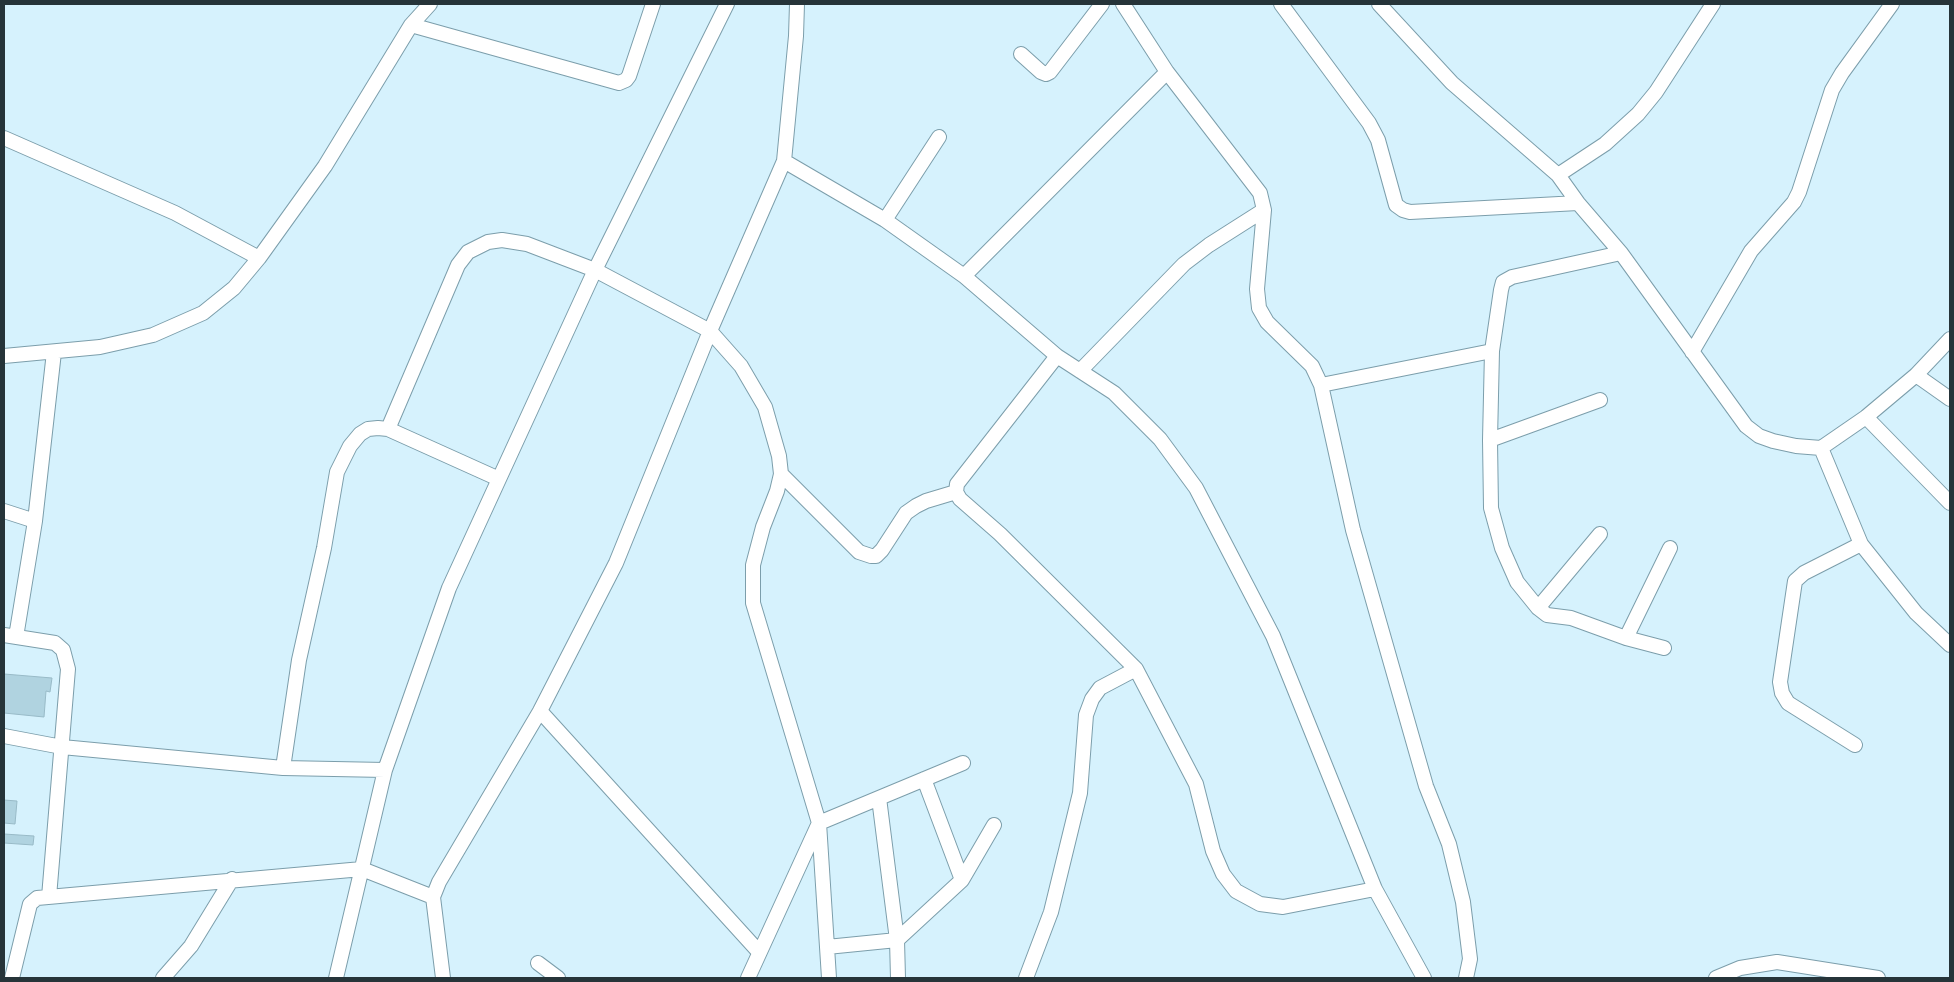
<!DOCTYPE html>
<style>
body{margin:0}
#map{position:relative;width:1954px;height:982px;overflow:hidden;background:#d6f2fd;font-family:"Times New Roman",serif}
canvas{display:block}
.frame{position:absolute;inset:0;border:5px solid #263439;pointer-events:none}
</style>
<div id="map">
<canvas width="1954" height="982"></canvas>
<div class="frame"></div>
</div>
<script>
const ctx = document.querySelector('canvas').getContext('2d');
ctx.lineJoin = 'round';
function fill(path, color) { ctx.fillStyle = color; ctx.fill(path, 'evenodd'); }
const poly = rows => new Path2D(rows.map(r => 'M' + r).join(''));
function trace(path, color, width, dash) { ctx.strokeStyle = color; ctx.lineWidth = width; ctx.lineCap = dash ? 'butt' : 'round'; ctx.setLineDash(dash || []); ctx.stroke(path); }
const building = poly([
 [4,674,52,678,50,692,46,691,44,717,4,713,4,674],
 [4,800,17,801,15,824,4,823,4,800],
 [4,834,34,836,33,845,4,843,4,834]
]);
fill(building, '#b0d3e0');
trace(building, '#98bac7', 1);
const minor = poly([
 [1123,4,1167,72,1260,193,1264,210,1257,289,1259,308,1267,322,1312,366,1321,385,1353,530,1426,786,1449,844,1463,902,1470,959,1466,978],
 [1281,4,1369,123,1378,140,1396,205,1403,210,1410,212,1578,203],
 [1379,4,1452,83,1558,175,1578,203,1621,253,1746,426,1759,436,1773,441,1796,446,1821,448,1861,544,1916,613,1950,645],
 [411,25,619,83,626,80,629,76,653,4],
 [1021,54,1041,72,1046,74,1050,72,1102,4],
 [4,138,175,213,259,258],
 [784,161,885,220,964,276,1057,356,1114,393,1160,439,1196,488,1273,636,1375,889,1424,978],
 [1558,175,1605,144,1638,114,1656,92,1713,4],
 [885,220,939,137],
 [1621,253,1512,277,1503,282,1501,290,1492,351,1490,440,1491,508,1502,548,1517,582,1538,608,1547,615,1571,618,1626,638,1664,648],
 [964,276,1167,72],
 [1692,352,1751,251,1794,202,1799,192,1832,90,1842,73,1892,4],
 [4,356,100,347,153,335,203,313,234,288,259,258,325,166,411,25,430,4],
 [1057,356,957,484,956,492,960,499,1000,534,1136,669,1196,784,1213,851,1223,874,1236,891,1260,904,1283,907,1375,889],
 [1080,371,1184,264,1209,245,1264,210],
 [1916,375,1950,399],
 [1321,385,1492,351],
 [1866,417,1950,503],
 [388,429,458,265,468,252,488,242,502,240,527,244,595,270,710,331,741,366,765,407,779,456,781,474,777,491,763,527,753,565,753,603,819,823,748,978],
 [1490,440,1600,400],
 [1821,448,1866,417,1916,375,1950,339],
 [781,474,859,552,871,556,876,556,882,550,906,513,916,506,926,501,956,492],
 [4,511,35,521],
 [1538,608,1600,534],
 [4,635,55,643,63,650,68,669,49,897],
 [16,637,35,521,54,352],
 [1626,638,1670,548],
 [540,711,759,952],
 [4,736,62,747,283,768],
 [1855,745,1788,703,1782,693,1780,682,1795,581,1804,573,1861,544],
 [385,770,283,768,299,660,324,548,337,472,350,446,360,434,368,429,378,428,388,429,499,479],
 [924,779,962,880],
 [879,798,897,940,898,978],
 [827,947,897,940,962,880,994,825],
 [538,963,558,978],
 [12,978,30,904,37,898,362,869,433,897],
 [163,978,191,946,232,879],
 [336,978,385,770,449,588,595,270,727,4],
 [443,978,433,897,439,882,540,711,616,563,710,331,784,161,796,36,797,4],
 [829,978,819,823,963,763],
 [1026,978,1051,912,1080,793,1086,715,1092,699,1100,688,1136,669],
 [1716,978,1740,968,1777,962,1878,978]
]);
trace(minor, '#7c9eab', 16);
trace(minor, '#fff', 14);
</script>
